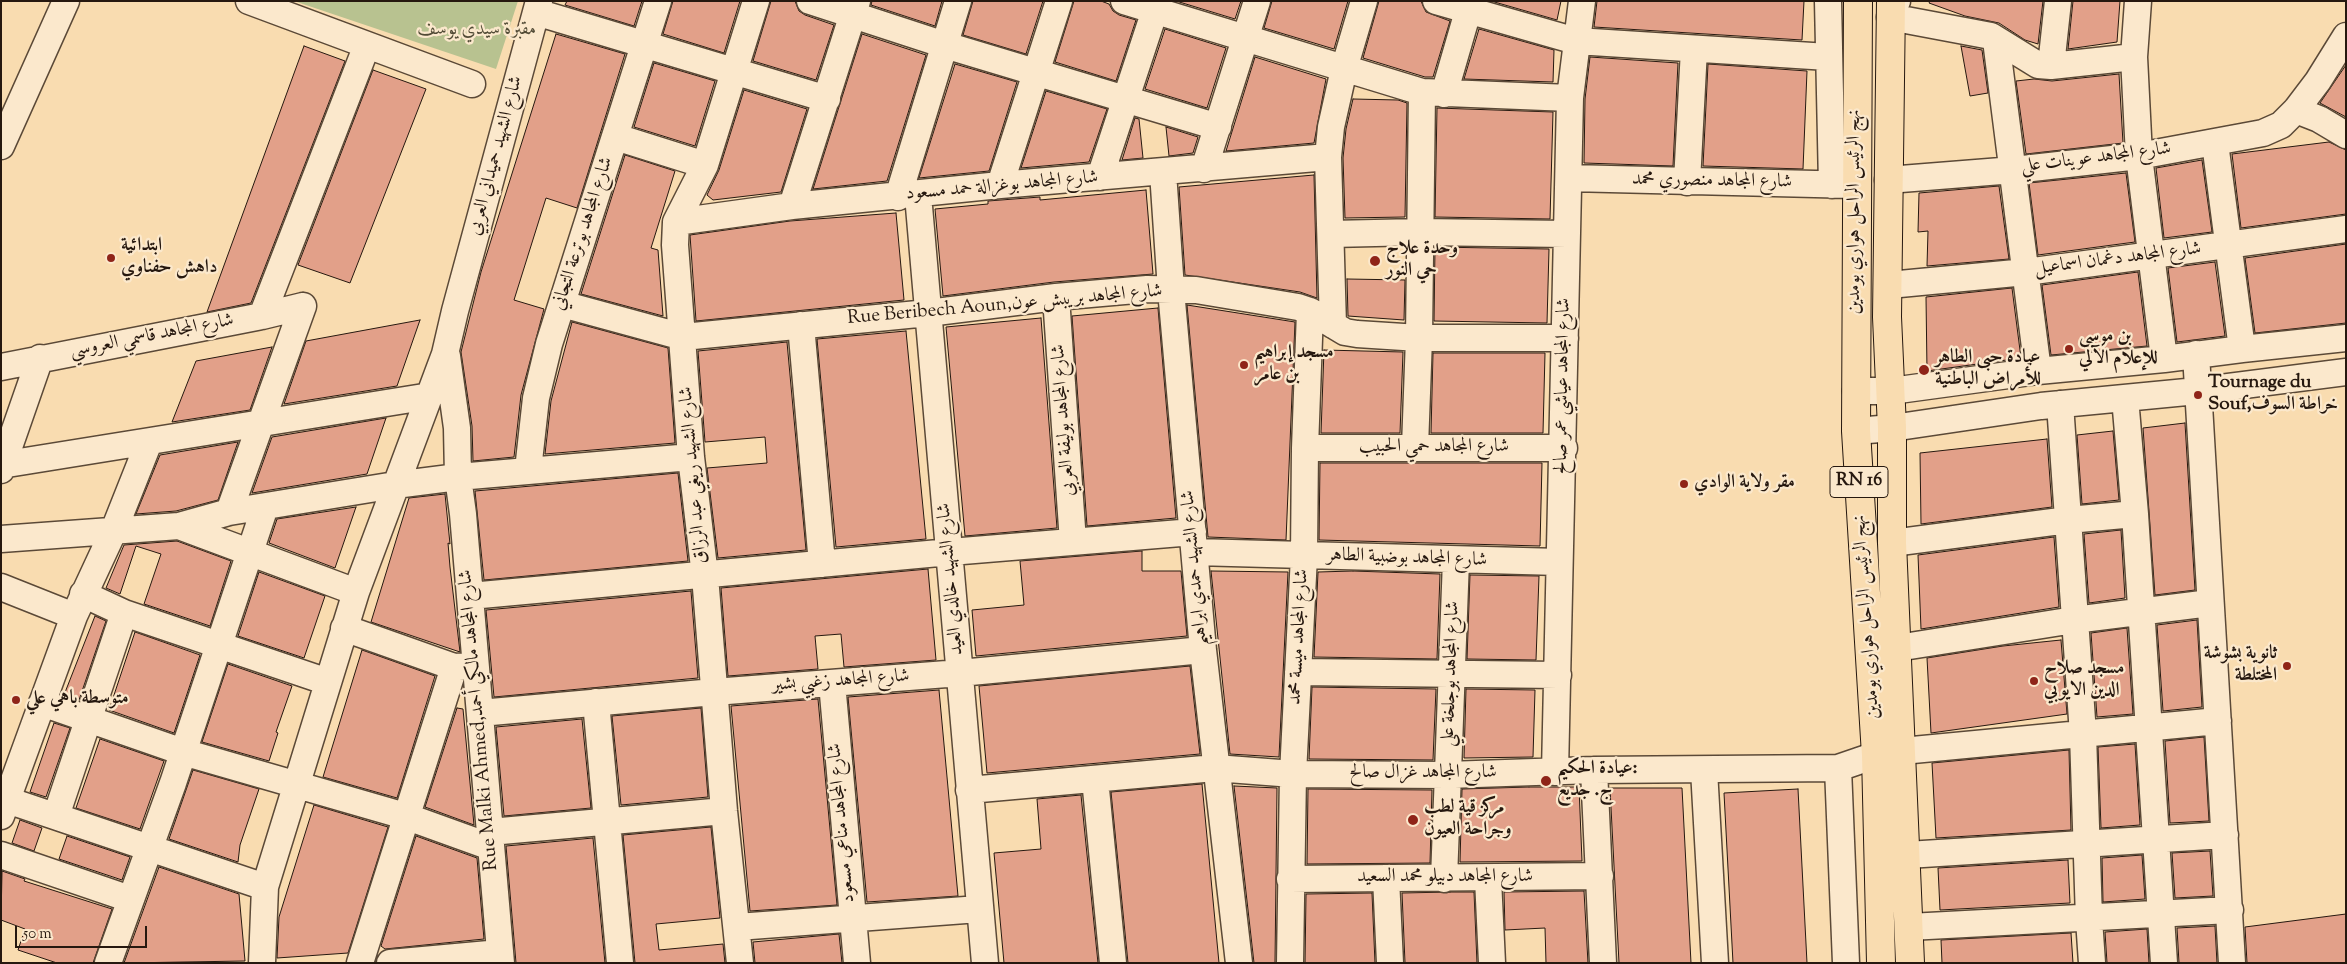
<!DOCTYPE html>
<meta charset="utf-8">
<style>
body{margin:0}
#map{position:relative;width:2347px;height:964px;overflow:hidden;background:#f9dcb0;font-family:"Sorts Mill Goudy",serif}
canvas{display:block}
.frame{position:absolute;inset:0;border:2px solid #26180f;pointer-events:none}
.scale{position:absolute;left:15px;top:926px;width:132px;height:22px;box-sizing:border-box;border:2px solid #26180f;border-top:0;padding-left:6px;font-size:15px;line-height:18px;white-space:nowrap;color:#26180f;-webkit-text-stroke:4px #fbe8cc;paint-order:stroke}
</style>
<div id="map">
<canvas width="2347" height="964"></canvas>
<div class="frame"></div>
<div class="scale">50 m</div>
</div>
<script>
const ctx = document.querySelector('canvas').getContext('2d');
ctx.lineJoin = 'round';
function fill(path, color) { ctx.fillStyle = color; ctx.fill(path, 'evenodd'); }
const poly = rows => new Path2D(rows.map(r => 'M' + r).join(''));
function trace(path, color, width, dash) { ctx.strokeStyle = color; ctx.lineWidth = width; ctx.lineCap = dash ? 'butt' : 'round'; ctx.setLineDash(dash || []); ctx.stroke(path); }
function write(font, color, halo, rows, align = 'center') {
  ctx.font = font + ' "Sorts Mill Goudy",Amiri,serif'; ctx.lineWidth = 4.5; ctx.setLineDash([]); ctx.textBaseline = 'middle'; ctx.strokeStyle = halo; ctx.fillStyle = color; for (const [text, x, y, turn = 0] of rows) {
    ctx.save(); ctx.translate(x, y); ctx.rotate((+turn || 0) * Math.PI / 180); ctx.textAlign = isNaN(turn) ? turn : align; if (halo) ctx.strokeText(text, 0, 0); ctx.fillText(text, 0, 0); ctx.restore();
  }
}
fill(poly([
 [294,1,518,1,496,69]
]), '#b8c290');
const building = poly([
 [567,1,642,1,634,26,565,5,567,1],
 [673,1,740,1,724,53,663,34,673,1],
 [771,1,795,1,799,11,805,15,834,25,816,80,753,61,771,1],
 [872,1,942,1,935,26,871,5,872,1],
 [973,1,1043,1,1026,54,963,35,973,1],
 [1074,1,1101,1,1109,4,1113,11,1119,15,1136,20,1116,81,1055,62,1074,1],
 [1176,1,1241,1,1235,19,1176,1],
 [1272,1,1348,1,1334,49,1264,28,1272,1],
 [1379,1,1421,1,1426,12,1450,21,1433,77,1425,77,1363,58,1379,1],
 [1491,1,1561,1,1557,20,1491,1],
 [1597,1,1804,1,1802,40,1594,27,1597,1],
 [1930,1,2043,1,2038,44,2025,40,1999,23,1965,16,1929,3,1930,1],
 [2073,1,2120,1,2117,42,2068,49,2073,1],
 [1165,29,1226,48,1207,108,1145,89,1165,29],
 [1479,29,1554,50,1553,82,1464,79,1479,29],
 [556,34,625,54,577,208,546,198,514,300,544,309,521,395,514,457,473,461,472,426,461,352,481,272,556,34],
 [862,34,926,55,887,181,813,189,862,34],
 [304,46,345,61,251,303,207,312,304,46],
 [1961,46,1982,50,1988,93,1970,96,1961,46],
 [1255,57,1326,79,1314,143,1226,151,1255,57],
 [1590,57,1678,63,1673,166,1584,163,1585,99,1590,57],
 [654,63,715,81,695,146,634,127,654,63],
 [955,64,1017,82,989,171,919,178,955,64],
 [1708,64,1807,71,1803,169,1703,166,1708,64],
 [2346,65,2346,117,2320,103,2346,65],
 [373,70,426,89,350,283,298,265,373,70],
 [2119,74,2123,143,2026,154,2016,81,2034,79,2052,81,2119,74],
 [744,90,807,109,781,192,713,200,707,195,719,170,744,90],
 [1046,91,1107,109,1089,162,1021,168,1046,91],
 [1353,99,1398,100,1407,103,1405,217,1345,218,1343,158,1346,129,1353,99],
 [1437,108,1553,112,1550,219,1435,217,1437,108],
 [1135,118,1139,119,1143,158,1122,160,1135,118],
 [1166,127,1198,137,1193,153,1169,156,1166,127],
 [2329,142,2346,150,2346,214,2241,228,2232,154,2329,142],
 [625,155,675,171,651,248,658,250,663,316,581,294,625,155],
 [2202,160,2212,232,2164,238,2156,168,2202,160],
 [2126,173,2135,242,2038,255,2029,183,2126,173],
 [1314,175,1317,298,1300,292,1185,275,1179,187,1314,175],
 [1999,186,2009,259,1927,266,1928,231,1918,232,1919,193,1999,186],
 [1146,190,1153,274,1054,282,943,296,935,209,988,204,988,201,1040,197,1040,200,1146,190],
 [896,213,904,300,696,321,690,235,790,221,896,213],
 [2346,244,2346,323,2255,333,2245,258,2346,244],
 [1435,247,1549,249,1547,323,1434,321,1435,247],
 [2215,262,2225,336,2177,342,2168,268,2215,262],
 [2138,272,2147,346,2051,355,2042,285,2138,272],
 [1347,279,1405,280,1404,320,1348,316,1347,279],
 [2012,288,2021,358,1927,371,1926,297,2012,288],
 [1187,305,1295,322,1286,540,1208,537,1187,305],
 [1158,308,1176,518,1087,526,1072,316,1158,308],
 [1041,318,1057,528,965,536,946,327,1041,318],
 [420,320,397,386,284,404,306,341,420,320],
 [572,322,668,348,675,443,545,454,551,401,572,322],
 [906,331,926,539,836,547,817,339,906,331],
 [787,342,806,550,718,558,707,468,767,463,765,437,705,442,698,351,787,342],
 [272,347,250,410,172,422,196,361,272,347],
 [1324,350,1403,352,1400,433,1321,433,1324,350],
 [1433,353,1545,353,1543,433,1431,433,1433,353],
 [386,418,367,474,252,493,272,437,386,418],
 [2185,423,2195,590,2155,595,2143,428,2185,423],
 [2113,431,2119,500,2082,504,2077,435,2113,431],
 [2047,439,2052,507,1921,524,1920,453,2047,439],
 [238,442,218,500,176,511,136,514,160,455,238,442],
 [1320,463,1542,463,1540,546,1319,540,1320,463],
 [678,473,688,561,484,580,475,491,678,473],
 [445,494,450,544,448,543,450,567,460,652,371,622,409,498,445,494],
 [356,507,335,568,269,543,277,519,356,507],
 [2121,530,2125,598,2089,603,2084,534,2121,530],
 [2054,537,2059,607,1921,629,1918,555,2054,537],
 [177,541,231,561,210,626,144,604,161,554,136,546,120,594,106,588,124,545,177,541],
 [1142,551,1142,571,1181,571,1187,636,976,656,972,610,1024,605,1020,561,1142,551],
 [928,569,936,660,844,667,841,634,815,636,818,669,728,676,721,588,928,569],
 [1211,571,1288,572,1279,757,1230,754,1211,571],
 [1353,571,1440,574,1437,659,1314,657,1318,572,1353,571],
 [259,572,325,596,304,658,238,636,259,572],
 [1470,575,1539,576,1536,660,1467,659,1470,575],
 [691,591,698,678,494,697,486,610,691,591],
 [95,616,106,621,79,700,64,695,95,616],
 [2197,620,2202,707,2163,711,2157,625,2197,620],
 [2127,628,2133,714,2097,717,2091,633,2127,628],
 [135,632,200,655,174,733,109,710,135,632],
 [2061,640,2067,714,1931,733,1927,658,2003,646,2061,640],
 [362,650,435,676,397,798,323,777,362,650],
 [228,664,292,686,276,732,278,733,269,761,202,742,228,664],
 [1190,666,1200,754,987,773,979,686,1190,666],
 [1312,687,1436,689,1433,760,1309,759,1312,687],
 [1466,689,1535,690,1533,757,1464,758,1466,689],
 [939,690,958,896,867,902,848,697,939,690],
 [818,699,837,905,750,911,731,706,818,699],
 [457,708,463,709,474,825,425,807,457,708],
 [701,708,708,797,621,805,612,716,701,708],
 [582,719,591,808,504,816,496,727,582,719],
 [54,723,70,728,46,797,30,792,54,723],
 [2204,737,2209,821,2170,823,2165,741,2204,737],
 [100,739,164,761,140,829,76,808,100,739],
 [2135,744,2140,825,2101,828,2098,747,2135,744],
 [2069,750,2071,830,1936,838,1932,763,2069,750],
 [193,770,259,789,240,845,238,862,169,839,193,770],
 [1202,784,1219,963,1128,963,1111,792,1202,784],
 [1234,786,1277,788,1275,963,1254,963,1234,786],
 [1529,787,1579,787,1582,861,1460,862,1462,789,1529,787],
 [1610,788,1682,788,1691,963,1619,963,1610,788],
 [1308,789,1432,790,1430,863,1307,864,1308,789],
 [1798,789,1807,963,1733,963,1724,793,1798,789],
 [1081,795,1098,963,1004,963,994,853,1041,849,1037,799,1081,795],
 [314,805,388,827,348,953,277,958,279,917,314,805],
 [20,820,42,828,34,851,12,843,20,820],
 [711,827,720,918,656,924,659,950,723,944,725,963,635,963,623,835,711,827],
 [67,836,130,857,122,880,59,859,67,836],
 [416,836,477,858,484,939,385,949,381,946,416,836],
 [593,838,605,963,516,963,506,846,593,838],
 [2210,851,2213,896,2175,898,2172,853,2210,851],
 [2142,855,2145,899,2103,902,2102,858,2142,855],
 [2068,860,2070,903,1940,910,1938,868,2068,860],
 [159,867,239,894,245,961,124,963,159,867],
 [2,871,25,879,24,881,112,909,93,963,57,963,18,950,25,929,1,920,2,871],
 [1584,891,1588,963,1546,963,1545,928,1505,930,1504,892,1584,891],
 [1450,892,1474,892,1477,963,1405,963,1402,893,1450,892],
 [1372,893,1375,963,1305,963,1306,894,1372,893],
 [2346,914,2346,963,2247,963,2245,927,2346,914],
 [2215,926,2217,963,2179,963,2177,928,2215,926],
 [2147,929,2149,963,2107,963,2105,932,2147,929],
 [2071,933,2073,963,1942,963,1941,940,2071,933],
 [839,934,842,963,755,963,753,942,839,934]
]);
fill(building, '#e2a089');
trace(building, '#26180f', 1);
const minor = poly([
 [249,1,472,84],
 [810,1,945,45,1218,127],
 [1124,1,1422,92,1570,98],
 [1436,1,1576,41,1828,57],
 [1828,1,1832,185],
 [1897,1,1890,17,1991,36,2038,65,2051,66,2134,57],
 [2138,1,2134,57,2139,156,2164,359],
 [536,12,827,99],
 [1996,40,2038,371],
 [2051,66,2058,1],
 [1444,94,1471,1],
 [2296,110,2319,119,2346,135],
 [616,137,705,165],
 [2215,143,2242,349],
 [1,146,66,1],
 [1204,169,1257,1],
 [1163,172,1171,290,1203,650,1239,963],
 [1100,177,1158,1],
 [1569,178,1856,185],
 [1888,180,2014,170,2139,156,2263,133,2281,125,2296,110,2318,81,2346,36],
 [1687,182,1694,49],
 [1000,185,1059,1],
 [918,195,985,963],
 [898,197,958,1],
 [792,206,857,1],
 [676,222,792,206,1000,185,1328,157],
 [1331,234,1419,232,1567,234],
 [1889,285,2026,272,2346,229],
 [1056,297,1073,542],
 [562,304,683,337,928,313,1056,297,1147,289,1196,290,1298,307,1310,311,1345,332,1357,334,1419,338,1565,338],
 [262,316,367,45],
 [801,325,822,564],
 [1333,325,1328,157,1331,127,1344,69,1364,1],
 [2196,354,2232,963],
 [447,356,457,428,458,477,463,514,501,963],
 [1,367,262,316,303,306],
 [1856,391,1891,391,2038,371,2164,359,2242,349,2346,338],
 [2125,398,2135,514,2164,963],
 [2060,404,2083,734,2089,919,2092,963],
 [1856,431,1892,428,2041,406,2197,391,2346,372],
 [1415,447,1419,338,1422,92],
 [1305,448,1564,448],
 [1,465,430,396],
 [1,470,40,358],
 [528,470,536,398,549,344,658,1],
 [229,512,303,306],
 [179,526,356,592],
 [1,539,179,526,229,512,395,485,458,477,691,457],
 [1892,543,2068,520,2135,514],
 [1195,552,1559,562],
 [1,587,74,616],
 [83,594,124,613,328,682],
 [470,596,950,552,1193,532],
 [344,628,454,667,472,666],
 [1897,648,2074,620,2210,603],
 [1298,672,1558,675],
 [832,683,857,963],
 [596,702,620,963],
 [42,703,183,752,405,816,491,847],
 [480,713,714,692,960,673,1203,650],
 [1838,768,1846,963],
 [1594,770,1603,963],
 [1704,770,1715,963],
 [1555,772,1570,98,1582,1],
 [1095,779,1113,963],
 [969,790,1215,768,1293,774,1447,775,1594,770,1838,768,1876,755,1902,751,2218,721],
 [7,800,265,887],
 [1,816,74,616,114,530,149,442],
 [56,816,124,613],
 [490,832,724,811],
 [1,855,130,899],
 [1907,855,2225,835],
 [1386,878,1390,963],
 [1290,879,1600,876],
 [1444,879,1456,560],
 [1488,879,1492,963],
 [737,927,979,909],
 [1909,927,2230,910],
 [108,963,173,783,265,507],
 [262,963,265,887,356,592,445,354,455,311,539,1],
 [360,963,454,667],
 [390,963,500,953],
 [740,963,724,811,705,576,691,457,675,245,676,222,705,165,756,1],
 [1290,963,1293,774,1304,556,1305,448,1310,311]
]);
const major = poly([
 [1858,1,1856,431,1876,755,1881,963],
 [1891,1,1887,317,1892,428,1892,543,1910,963]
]);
trace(minor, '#5b4937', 29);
trace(major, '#26180f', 30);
trace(minor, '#fbe8cc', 26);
trace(major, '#f9dcb0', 28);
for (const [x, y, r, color] of [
 [111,258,5,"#8f2418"],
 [1375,261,6,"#8f2418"],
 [2069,349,5,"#8f2418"],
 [1244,365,5,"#8f2418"],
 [1924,370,6,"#8f2418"],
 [2198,395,5,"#8f2418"],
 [1684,484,5,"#8f2418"],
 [2287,666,5,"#8f2418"],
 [2034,681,5,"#8f2418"],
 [16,700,5,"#8f2418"],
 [1546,781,6,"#8f2418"],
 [1413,820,6,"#8f2418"]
]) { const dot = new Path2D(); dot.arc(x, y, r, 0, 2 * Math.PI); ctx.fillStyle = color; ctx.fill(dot); trace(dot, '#fbe8cc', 2); }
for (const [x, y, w] of [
 [1859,482,58]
]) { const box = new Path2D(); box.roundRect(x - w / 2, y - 15.5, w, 31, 4); ctx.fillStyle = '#fbe8cc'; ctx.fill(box); trace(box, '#26180f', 1); }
write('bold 18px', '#26180f', null, [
 ["RN 16",1859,482]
]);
write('italic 19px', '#524b36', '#fbe8cc', [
 ["مقبرة سيدي يوسف",477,31]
]);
write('19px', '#26180f', '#fbe8cc', [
 ["شارع الشهيد حميداني العربي",497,156,-75],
 ["شارع المجاهد عوينات علي",2096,159,-7],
 ["شارع المجاهد منصوري محمد",1712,182,1],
 ["شارع المجاهد بوغزالة حمد مسعود",1002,187,-5],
 ["نهج الرئيس الراحل هواري بومدين",1856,212,-90],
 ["شارع المجاهد بوترعة التجاني",584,234,-72],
 ["شارع المجاهد دغمان اسماعيل",2118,260,-7],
 ["Rue Beribech Aoun,شارع المجاهد بريبش عون",1005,306,-5],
 ["شارع المجاهد قاسمي العروسي",152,337,-11],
 ["شارع المجاهد عياشي عمر صالح",1564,386,-89],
 ["شارع المجاهد بوليفة العربي",1065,420,-94],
 ["شارع المجاهد حمي الحبيب",1434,448],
 ["شارع الشهيد ريغي عبد الرزاق",695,475,-95],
 ["شارع المجاهد بوضبية الطاهر",1407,559,2],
 ["شارع الشهيد حمدي ابراهيم",1196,568,-95],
 ["شارع الشهيد خالدي العيد",952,579,-95],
 ["نهج الرئيس الراحل هواري بومدين",1868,617,-94],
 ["شارع المجاهد ميسة محمد",1300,637,-87],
 ["شارع المجاهد بوجلخة علي",1452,674,-88],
 ["شارع المجاهد زغبي بشير",841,682,-4],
 ["Rue Malki Ahmed,شارع المجاهد مالكي أحمد",480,720,-95],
 ["شارع المجاهد غزال صالح",1423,774],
 ["شارع المجاهد مناعي مسعود",843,823,-95],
 ["شارع المجاهد دبيلو محمد السعيد",1445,878]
]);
write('bold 19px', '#26180f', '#fbe8cc', [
 ["ابتدائية",121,247],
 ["داهش حفناوي",121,269],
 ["وحدة علاج",1386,250],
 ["حي النور",1386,272],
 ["بن موسى",2079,338],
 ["للإعلام الآلي",2079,360],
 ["مسجد إبراهيم",1254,354],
 ["بن عامر",1254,376],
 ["عيادة حبى الطاهر",1935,359],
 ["للأمراض الباطنية",1935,381],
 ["Tournage du",2208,384],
 ["Souf,خراطة السوف",2208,406],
 ["مقر ولاية الوادي",1694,484],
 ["ثانوية بشوشة",2277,655,"right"],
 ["المختلطة",2277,677,"right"],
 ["مسجد صلاح",2044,670],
 ["الدين الايوبي",2044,692],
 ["متوسطة باهي علي",26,700],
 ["عيادة الحكيم:",1557,770],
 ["ج. جديع",1557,792],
 ["مركز قية لطب",1424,809],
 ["وجراحة العيون",1424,831]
], 'left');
</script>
